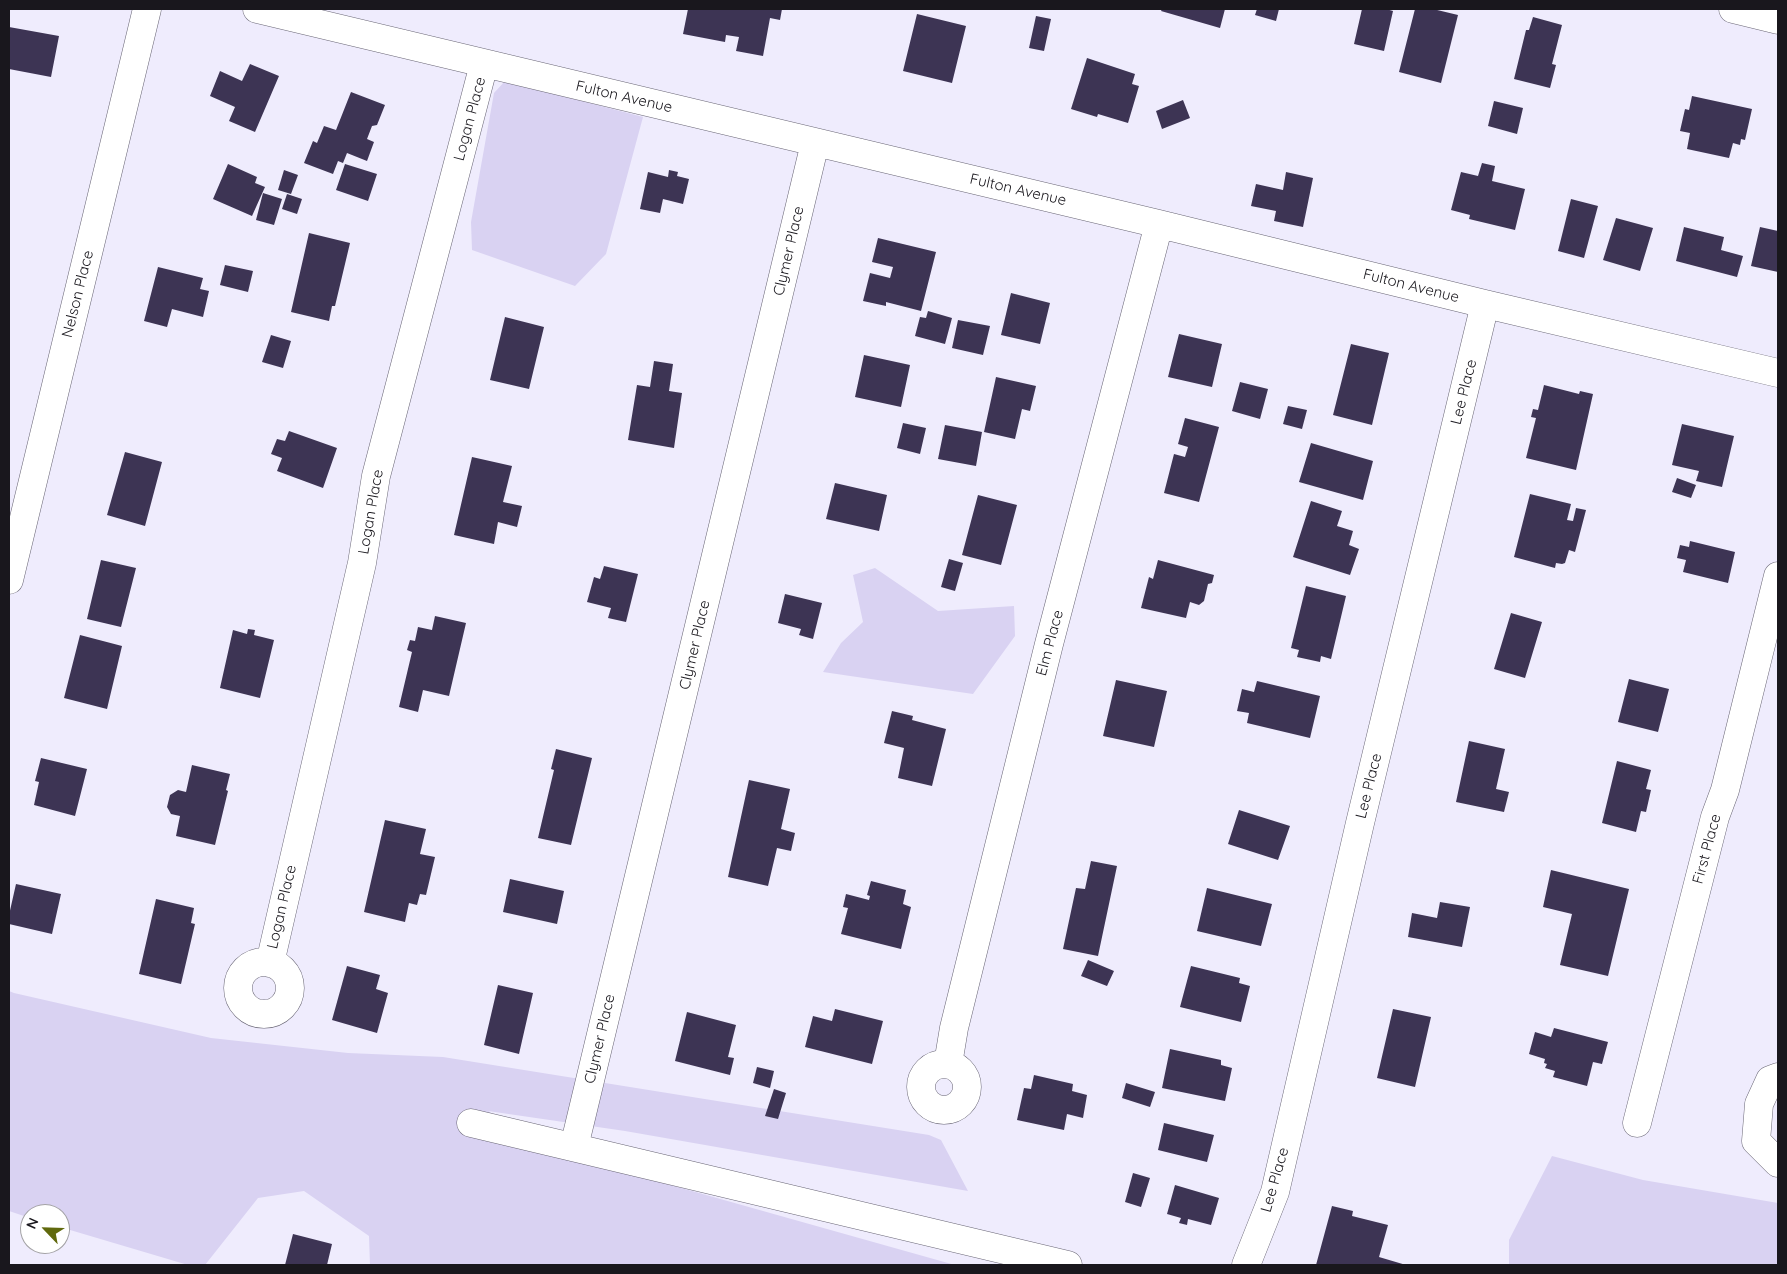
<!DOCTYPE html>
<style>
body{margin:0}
#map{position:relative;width:1787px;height:1274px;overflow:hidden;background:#efecfd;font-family:Quicksand,sans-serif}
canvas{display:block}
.frame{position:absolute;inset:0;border:10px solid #19171d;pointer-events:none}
.north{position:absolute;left:20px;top:1204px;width:50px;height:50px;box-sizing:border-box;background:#fff;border:1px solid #a3a2a5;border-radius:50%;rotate:294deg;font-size:14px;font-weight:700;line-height:20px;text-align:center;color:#19171d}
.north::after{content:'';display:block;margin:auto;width:18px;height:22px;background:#60690d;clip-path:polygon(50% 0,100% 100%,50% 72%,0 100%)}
</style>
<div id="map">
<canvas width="1787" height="1274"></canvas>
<div class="frame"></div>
<div class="north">N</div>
</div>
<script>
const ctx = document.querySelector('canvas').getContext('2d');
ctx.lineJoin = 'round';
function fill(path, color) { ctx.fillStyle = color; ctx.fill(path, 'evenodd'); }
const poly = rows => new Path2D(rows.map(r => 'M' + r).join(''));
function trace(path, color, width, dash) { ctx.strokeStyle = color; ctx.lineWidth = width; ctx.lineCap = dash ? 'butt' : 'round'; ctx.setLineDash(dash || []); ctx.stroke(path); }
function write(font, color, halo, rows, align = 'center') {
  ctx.font = font + ' Quicksand,sans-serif'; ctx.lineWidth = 5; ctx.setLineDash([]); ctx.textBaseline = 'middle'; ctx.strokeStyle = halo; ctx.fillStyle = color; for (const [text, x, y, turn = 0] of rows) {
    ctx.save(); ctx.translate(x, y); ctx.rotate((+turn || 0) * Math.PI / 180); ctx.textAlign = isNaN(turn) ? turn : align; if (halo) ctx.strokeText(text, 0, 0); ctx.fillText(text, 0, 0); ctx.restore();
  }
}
fill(poly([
 [505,81,643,117,606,254,575,286,472,250,471,222,494,93],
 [875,568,938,611,1014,606,1015,636,973,694,823,672,841,643,863,622,853,575],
 [9,991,14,993,211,1038,348,1053,443,1057,929,1135,941,1140,968,1191,625,1131,488,1111,564,1155,955,1265,370,1265,369,1236,304,1191,258,1198,205,1265,188,1265,60,1227,60,1214,30,1214,30,1218,9,1211],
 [1552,1156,1643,1180,1778,1203,1778,1265,1509,1265,1509,1240]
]), '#d9d2f2');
fill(poly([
 [688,9,746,10,782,9,780,20,770,18,763,56,736,51,739,37,726,35,725,42,683,34],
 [1162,9,1225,9,1220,28,1161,11],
 [1257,9,1279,9,1276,21,1255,15],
 [1362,9,1386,9,1393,11,1384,51,1354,44],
 [1415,9,1433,9,1458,15,1441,83,1399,72],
 [917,14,966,26,952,83,903,71],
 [1036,16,1051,19,1044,51,1029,48],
 [1533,17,1562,25,1552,64,1556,65,1550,88,1514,79,1526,30,1529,30],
 [9,27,59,36,51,77,9,69],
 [1087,58,1135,74,1132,84,1139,86,1128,123,1098,114,1097,117,1071,109],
 [250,64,279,76,255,132,229,121,235,107,210,96,220,71,242,81],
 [351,92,385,105,377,125,372,126,367,139,374,142,367,161,347,153,343,163,338,161,333,174,304,163,313,141,317,143,324,126,336,130],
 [1692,96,1752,109,1745,140,1741,139,1740,145,1733,143,1729,158,1687,149,1690,133,1680,131,1685,109,1689,110],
 [1183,100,1190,118,1162,129,1156,111],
 [1494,101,1523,108,1517,134,1488,126],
 [1482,163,1495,166,1492,181,1525,189,1515,230,1469,219,1470,215,1451,210,1461,172,1478,176],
 [228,164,257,177,255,183,265,187,252,216,213,199],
 [345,164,377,174,368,201,336,190],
 [284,170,298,175,291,194,278,190],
 [669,170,678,172,677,176,689,179,683,204,663,199,660,213,640,209,648,172,668,177],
 [1286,172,1313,178,1303,227,1274,221,1276,211,1251,206,1256,184,1283,190],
 [263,193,282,199,274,225,256,220],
 [287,194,302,199,297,214,282,209],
 [1571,199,1598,206,1584,258,1558,251],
 [1616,218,1653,228,1640,271,1603,260],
 [1684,227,1724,237,1721,250,1743,256,1737,277,1676,261],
 [1760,227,1778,231,1778,272,1751,266],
 [309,233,350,243,335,306,332,306,329,321,291,312],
 [878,238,936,252,921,311,886,302,886,306,863,301,870,273,890,278,893,267,872,262],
 [225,265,253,271,248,292,220,285],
 [158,267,203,278,200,289,209,291,203,317,172,309,167,327,144,321],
 [1011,293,1050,303,1040,344,1001,335],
 [928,311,952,318,945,344,915,336,920,317,926,318],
 [505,317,544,327,529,389,490,380],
 [958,320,990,326,983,355,952,348],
 [1179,334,1222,344,1212,387,1168,377],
 [271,335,291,341,283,368,262,362],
 [1351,344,1389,353,1372,425,1333,415],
 [864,355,910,365,901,407,855,397],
 [654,361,673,364,669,391,682,393,674,448,628,440,637,385,650,387],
 [996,377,1036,386,1030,411,1022,409,1015,439,984,432],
 [1240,382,1268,389,1260,419,1232,411],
 [1544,385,1579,394,1580,391,1593,394,1576,470,1526,458,1536,418,1531,417,1533,409,1538,410],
 [1288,406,1307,410,1302,429,1283,424],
 [1185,418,1219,427,1199,502,1164,493,1174,454,1185,457,1188,447,1178,444],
 [903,423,926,428,920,454,897,448],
 [1682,424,1734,436,1722,487,1696,481,1699,471,1672,465],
 [945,425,982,432,976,466,938,459],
 [289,431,337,448,323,488,277,471,282,458,271,454,277,439,285,441],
 [1311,443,1373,461,1363,500,1299,482],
 [125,452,162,462,145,526,107,515],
 [472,457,512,466,503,502,522,506,517,527,498,522,494,544,454,535],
 [1677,478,1696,485,1691,498,1672,492],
 [835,483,887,495,879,531,826,519],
 [1530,494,1571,504,1567,520,1573,521,1576,508,1586,510,1575,552,1569,550,1565,563,1562,564,1556,563,1555,568,1514,557],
 [978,495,1017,505,1001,565,962,555],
 [1311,501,1342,511,1337,526,1353,531,1349,545,1359,549,1350,575,1293,557],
 [1690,541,1735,552,1728,583,1683,572,1686,560,1677,558,1680,545,1689,547],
 [949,559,963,563,955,591,941,587],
 [101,560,136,568,121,627,87,619],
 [1158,560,1214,575,1212,583,1208,584,1204,601,1199,605,1190,602,1186,618,1141,608,1149,577,1153,579],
 [604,566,638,574,626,622,608,618,611,608,587,602,594,577,600,579],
 [1306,586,1346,596,1331,659,1321,656,1320,662,1297,657,1299,650,1291,648],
 [785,594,822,603,813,639,799,635,801,629,778,623],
 [1511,613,1542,622,1525,678,1494,669],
 [435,616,466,623,449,696,423,690,418,712,399,707,412,652,407,650,410,640,415,641,418,627,432,630],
 [248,629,255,630,254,635,274,640,260,698,220,688,233,630,247,634],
 [80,635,122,646,107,709,64,698],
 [1629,679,1669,689,1658,732,1618,722],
 [1116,680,1167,691,1154,747,1103,736],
 [1257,681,1320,696,1310,738,1247,723,1249,713,1237,711,1242,689,1254,692],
 [892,711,913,716,912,720,946,729,932,786,898,778,904,748,884,743],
 [1469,741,1505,749,1496,789,1509,792,1504,812,1456,802],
 [556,749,592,758,571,845,538,838,554,770,551,769],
 [41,758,87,769,75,816,34,805,39,782,35,781],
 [1617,761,1651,770,1646,789,1651,790,1646,812,1641,811,1636,832,1602,823],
 [192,765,230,774,226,790,228,791,215,845,176,836,180,816,171,814,167,807,170,795,178,790,186,792],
 [749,780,790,789,781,829,795,833,791,851,777,848,768,886,728,877],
 [1239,810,1290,826,1278,860,1228,844],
 [385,820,426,829,420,854,435,857,426,895,420,894,417,905,409,903,405,922,364,912],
 [1091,861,1117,866,1098,956,1063,949,1076,888,1085,889],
 [1551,870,1629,889,1608,976,1560,965,1572,914,1543,907],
 [510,879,564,891,557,924,503,912],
 [871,881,906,890,903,904,911,907,901,949,841,934,848,908,843,907,846,894,869,900,870,896,867,895],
 [16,884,61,894,52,934,9,924,9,915],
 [1207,888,1272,904,1261,946,1197,931],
 [156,899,194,908,191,923,195,924,181,984,139,974],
 [1440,902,1470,907,1462,947,1408,937,1412,913,1437,918],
 [1088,960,1114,971,1107,986,1081,976],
 [347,966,380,975,376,989,388,993,377,1033,332,1020],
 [1191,966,1240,978,1239,983,1250,986,1241,1022,1180,1007],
 [498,985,533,993,519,1054,484,1045],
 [835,1009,883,1021,872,1064,805,1047,813,1016,832,1021],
 [1393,1009,1431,1017,1415,1087,1377,1078],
 [687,1012,736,1025,728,1057,734,1058,730,1075,675,1061],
 [1554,1028,1608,1042,1602,1064,1593,1062,1587,1086,1553,1077,1555,1071,1545,1068,1547,1064,1544,1063,1545,1059,1529,1054,1535,1032,1551,1037],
 [1170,1049,1221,1060,1221,1065,1232,1068,1225,1101,1162,1088],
 [757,1067,774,1071,770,1088,753,1083],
 [1034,1075,1073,1084,1072,1091,1087,1095,1083,1118,1067,1114,1064,1130,1017,1120,1024,1088,1031,1089],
 [1126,1083,1155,1092,1150,1107,1122,1098],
 [774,1089,786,1093,778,1119,765,1116],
 [1164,1123,1214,1135,1207,1162,1158,1150],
 [1133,1173,1150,1178,1141,1207,1125,1202],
 [1175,1185,1219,1198,1211,1225,1188,1219,1187,1225,1179,1223,1181,1218,1167,1214],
 [1332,1206,1353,1211,1352,1216,1388,1225,1379,1257,1406,1265,1316,1265],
 [293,1234,332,1244,327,1265,285,1265]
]), '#3d3454');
const minor = poly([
 [257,9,1159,224,1485,304,1778,373],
 [1733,9,1778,20],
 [9,580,147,9],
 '238 988a26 26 0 1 1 52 0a26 26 0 1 1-52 0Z',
 [270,963,362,563,376,476,484,64],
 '921 1087a23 23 0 1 1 46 0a23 23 0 1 1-46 0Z',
 [948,1064,954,1028,1049,644,1159,224],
 [1778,1077,1770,1080,1759,1104,1756,1141,1778,1163],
 [471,1123,1068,1265],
 [1637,1123,1715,817,1725,790,1778,576],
 [574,1147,815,143],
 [1246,1265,1275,1192,1360,823,1485,304]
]);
trace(minor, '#6a6776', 29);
trace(minor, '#fff', 28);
write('15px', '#19171d', '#fff', [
 ["Fulton Avenue",624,97,13],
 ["Logan Place",470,119,-75],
 ["Fulton Avenue",1018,190,13],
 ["Clymer Place",789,251,-77],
 ["Fulton Avenue",1411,286,14],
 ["Nelson Place",78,294,-76],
 ["Lee Place",1464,392,-76],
 ["Logan Place",371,512,-80],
 ["Elm Place",1050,643,-75],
 ["Clymer Place",695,645,-77],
 ["Lee Place",1369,786,-76],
 ["First Place",1707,849,-75],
 ["Logan Place",282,907,-77],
 ["Clymer Place",600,1039,-77],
 ["Lee Place",1275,1180,-74]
]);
</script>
